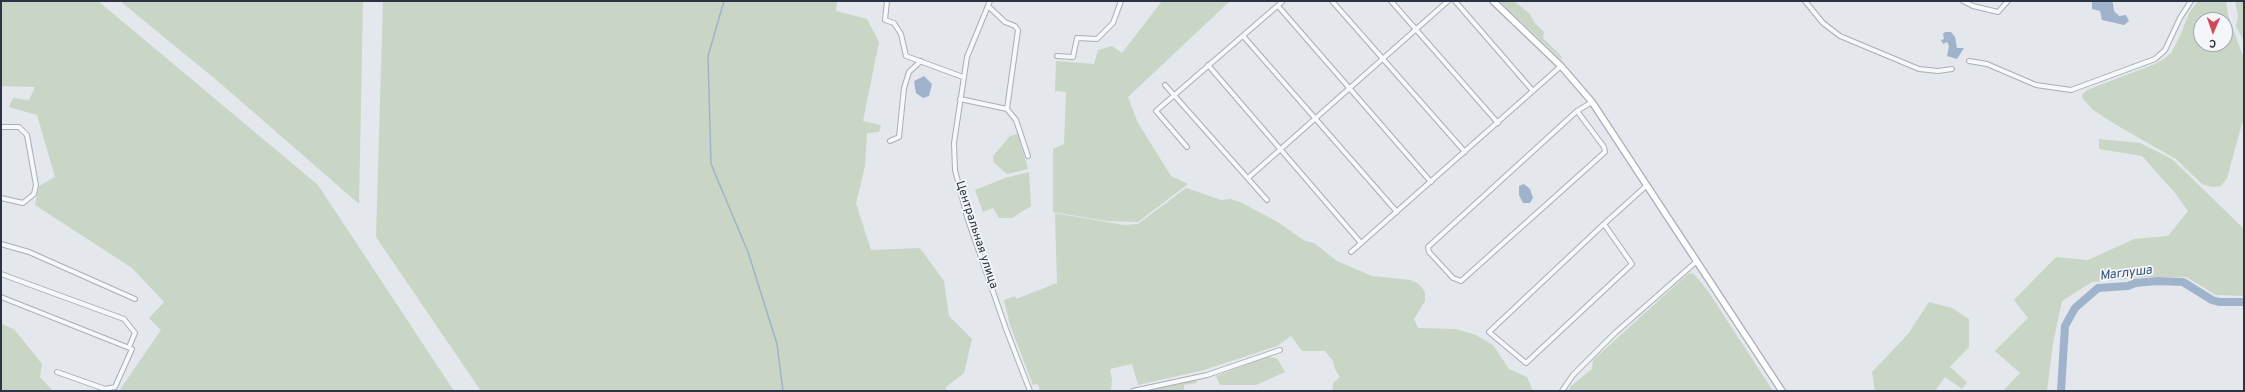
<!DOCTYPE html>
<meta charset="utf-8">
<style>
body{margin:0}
#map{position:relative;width:2245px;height:392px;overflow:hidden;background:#e4e7ec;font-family:Overpass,sans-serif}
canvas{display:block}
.frame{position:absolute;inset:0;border:2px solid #2b3445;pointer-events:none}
.north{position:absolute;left:2193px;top:12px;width:40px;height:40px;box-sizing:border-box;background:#f4f6f9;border:1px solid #a4a8b1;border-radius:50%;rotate:182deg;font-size:11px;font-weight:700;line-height:16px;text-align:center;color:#2b3445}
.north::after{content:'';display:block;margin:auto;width:14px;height:18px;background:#d1495b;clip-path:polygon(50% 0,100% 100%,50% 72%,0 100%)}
</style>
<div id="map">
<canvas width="2245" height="392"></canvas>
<div class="frame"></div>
<div class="north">С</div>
</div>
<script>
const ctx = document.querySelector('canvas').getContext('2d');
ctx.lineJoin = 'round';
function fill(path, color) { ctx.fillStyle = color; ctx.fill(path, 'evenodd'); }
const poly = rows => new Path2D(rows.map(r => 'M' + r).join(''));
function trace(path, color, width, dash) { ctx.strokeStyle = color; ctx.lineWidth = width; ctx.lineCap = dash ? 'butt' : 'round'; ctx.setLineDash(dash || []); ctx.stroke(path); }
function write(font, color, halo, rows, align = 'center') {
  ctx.font = font + ' Overpass,sans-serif'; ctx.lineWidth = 3.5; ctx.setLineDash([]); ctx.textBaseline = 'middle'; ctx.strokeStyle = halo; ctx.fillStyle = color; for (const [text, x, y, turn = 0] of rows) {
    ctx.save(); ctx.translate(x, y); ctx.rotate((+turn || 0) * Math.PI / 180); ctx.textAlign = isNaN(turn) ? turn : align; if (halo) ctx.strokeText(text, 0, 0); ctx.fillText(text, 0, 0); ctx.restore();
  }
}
fill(poly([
 [1,1,98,1,318,185,454,391,119,391,161,330,149,318,164,302,132,268,35,205,39,186,55,177,37,115,9,107,13,98,29,100,35,87,1,86],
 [120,1,363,1,359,204,220,83],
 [383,1,837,1,836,11,867,19,879,42,863,121,881,125,879,132,867,133,865,166,856,203,871,250,920,248,944,281,949,316,972,339,964,373,946,387,946,391,481,391,376,237],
 [1162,1,1230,1,1128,97,1138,123,1171,176,1188,184,1138,222,1106,221,1053,212,1053,149,1064,144,1066,92,1055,91,1056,61,1094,64,1098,50,1112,46,1122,53],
 [1499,1,1514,1,1530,14,1534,22,1544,32,1543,38,1563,58,1561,59],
 [2198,1,2226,1,2228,15,2244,59,2243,120,2227,178,2221,186,2212,187,2202,184,2176,159,2113,123,2093,110,2083,99,2082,95,2087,90,2155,64,2164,59,2171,53,2180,36,2189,13],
 [2201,20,2225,20,2225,44,2201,44],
 [2235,1,2244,1,2244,42,2236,26,2238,16],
 [1018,134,1028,169,1007,174,994,163,993,156,1010,136],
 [2099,139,2140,143,2172,159,2244,229,2244,296,2216,295,2186,277,2150,277,2092,282,2062,301,2053,343,2047,391,2003,391,2020,373,1995,351,2028,318,2014,300,2056,257,2088,260,2134,239,2168,236,2188,211,2175,193,2142,156,2099,149],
 [1029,172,1031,206,1012,218,999,218,993,208,983,212,975,190,1005,178],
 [1186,188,1221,200,1231,199,1240,202,1276,221,1305,241,1314,243,1337,261,1372,276,1410,280,1419,284,1425,292,1425,301,1414,319,1418,328,1456,329,1476,335,1493,345,1509,369,1527,377,1533,391,1332,391,1333,383,1340,377,1335,369,1333,361,1325,351,1302,351,1291,336,1277,346,1204,370,1138,385,1132,364,1110,369,1112,380,1111,391,1040,391,1038,384,1033,385,1010,325,1004,300,1015,296,1016,299,1057,283,1055,213,1124,225,1138,224],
 [1689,273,1694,274,1708,291,1773,391,1569,391,1570,387,1592,369,1593,360],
 [1929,302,1952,308,1969,319,1969,347,1950,367,1967,382,1962,389,1945,377,1935,391,1875,391,1872,372,1908,334],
 [1,324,14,329,42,364,40,377,53,391,1,391],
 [1266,357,1277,358,1285,372,1256,385,1220,385,1216,376],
 [1196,379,1197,383,1184,385,1184,391,1140,391]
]), '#c9d6c5');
fill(poly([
 [2096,1,2110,1,2113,3,2114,11,2119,16,2126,15,2129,21,2124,25,2102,20,2100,11,2092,9,2092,2],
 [1945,32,1951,32,1955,37,1957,48,1964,48,1957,59,1947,56,1949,46,1947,42,1943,44,1941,40,1944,39,1943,34],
 [924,76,932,84,929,96,923,98,916,93,914,81],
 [1524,184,1530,189,1533,198,1530,203,1523,203,1519,195,1519,186]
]), '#9fb4cc');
trace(poly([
 [724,1,708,56,711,164,748,252,777,344,783,391]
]), '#9fb4cc', 1.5);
trace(poly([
 [2061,391,2065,326,2075,308,2098,288,2128,286,2135,283,2157,281,2183,282,2212,300,2219,302,2244,302]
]), '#9fb4cc', 8);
const minor = poly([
 [887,1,885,20,894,23,901,34,906,56,963,77],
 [990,1,967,57,954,143,955,170,967,217,1006,329,1030,391],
 [1332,1,1465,152],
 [1391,1,1498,123],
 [1455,1,1533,91],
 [1805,1,1823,23,1840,36,1919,69,1938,71,1952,69],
 [1963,1,1973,6,1998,12,2008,1],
 [988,6,1005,22,1015,26,1018,30,1007,109,1016,120,1028,156],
 [1278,6,1431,182],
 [1244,37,1397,212],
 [1057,56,1073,57,1077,38,1097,39,1113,23,1121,1],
 [1969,61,1987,64,2036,85,2071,90,2155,59,2165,50,2180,18,2191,1],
 [1208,65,1361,243],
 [1165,85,1267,200],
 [960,99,1007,109],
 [1577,111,1604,147,1605,152,1461,281,1453,278,1429,252,1428,247,1577,111,1592,102],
 [1,127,19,127,27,135,36,185,34,194,23,203,1,198],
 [890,141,899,137,904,88,909,72,921,61],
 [1187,147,1156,111,1283,1],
 [1248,178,1448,1],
 [1604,224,1632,264,1526,363,1489,332,1604,224,1646,186],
 [1,244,29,252,135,299],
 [1351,252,1561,66],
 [1,274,124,319,135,333,129,347],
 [1,297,132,349,115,387,105,389,57,372],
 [1133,391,1207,375,1280,350],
 [1562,391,1573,375,1615,333,1697,261]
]);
const secondary = poly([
 [1493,1,1561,66,1592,102,1782,391]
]);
trace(minor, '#a9aeb7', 6);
trace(secondary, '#a9aeb7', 8);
trace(minor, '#f7f8fa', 4);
trace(secondary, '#fff', 5.5);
write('12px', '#2b3445', '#f4f6f9', [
 ["Центральная улица",976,235,72]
]);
write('italic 13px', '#34527a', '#f4f6f9', [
 ["Маглуша",2126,274,-7]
]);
</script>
